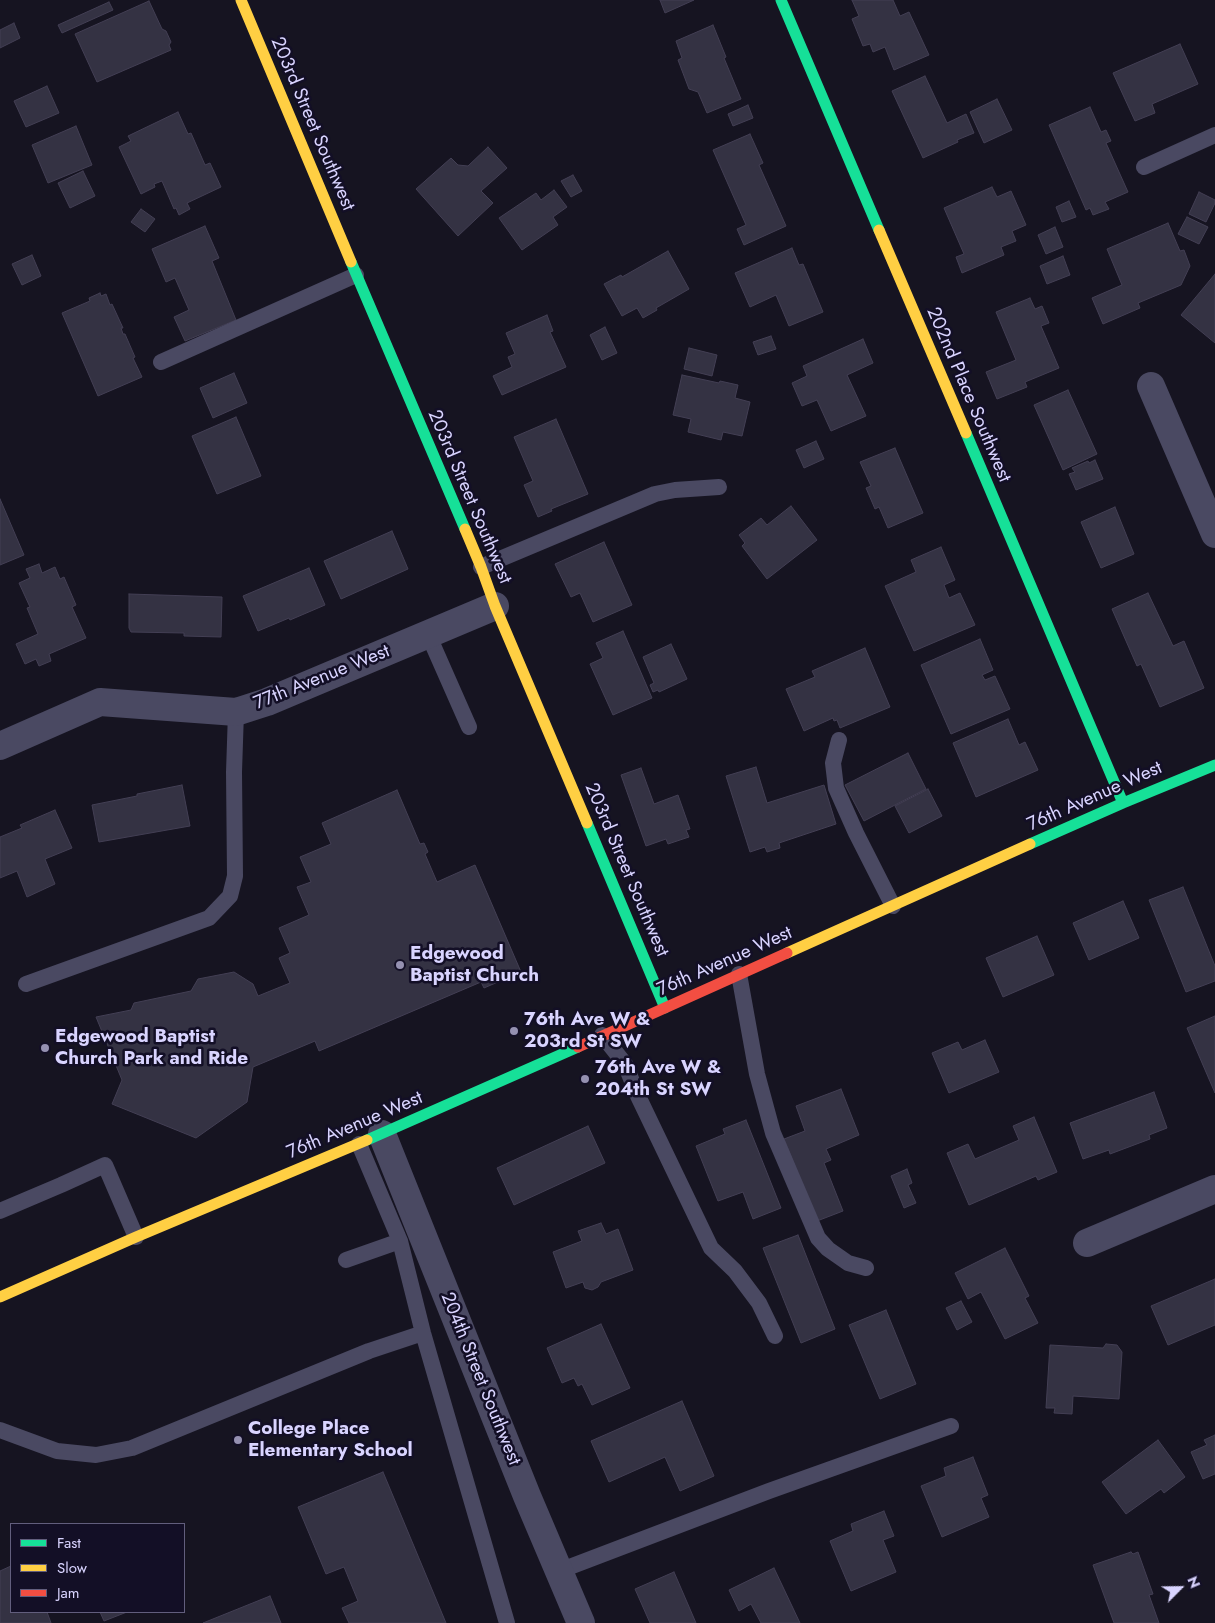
<!DOCTYPE html>
<style>
body{margin:0}
#map{position:relative;width:1215px;height:1623px;overflow:hidden;background:#161421;font-family:Jost,sans-serif}
canvas{display:block}
.legend{position:absolute;left:10px;top:1523px;width:175px;height:90px;box-sizing:border-box;background:#130f26;border:1px solid #625e7d;margin:0;padding:6px 9px;list-style:none;font-size:15px;color:#d9d4ff}
.legend li{display:flex;align-items:center;gap:10px;height:25px}
.legend b{width:25px;border:1px solid #625e7d}
.north{position:absolute;left:1155px;top:1563px;width:50px;height:50px;-webkit-text-stroke:4px #130f26;paint-order:stroke;rotate:67deg;font-size:14px;font-weight:700;line-height:20px;text-align:center;color:#d9d4ff}
.north::after{content:'';display:block;margin:auto;width:18px;height:22px;background:#d9d4ff;clip-path:polygon(50% 0,100% 100%,50% 72%,0 100%)}
</style>
<div id="map">
<canvas width="1215" height="1623"></canvas>
<ul class="legend">
<li><b style="height:6px;background:#16e098"></b>Fast</li>
<li><b style="height:6px;background:#ffcf43"></b>Slow</li>
<li><b style="height:6px;background:#f24e42"></b>Jam</li>
</ul>
<div class="north">N</div>
</div>
<script>
const ctx = document.querySelector('canvas').getContext('2d');
ctx.lineJoin = 'round';
function fill(path, color) { ctx.fillStyle = color; ctx.fill(path, 'evenodd'); }
const poly = rows => new Path2D(rows.map(r => 'M' + r).join(''));
function trace(path, color, width, dash) { ctx.strokeStyle = color; ctx.lineWidth = width; ctx.lineCap = dash ? 'butt' : 'round'; ctx.setLineDash(dash || []); ctx.stroke(path); }
function write(font, color, halo, rows, align = 'center') {
  ctx.font = font + ' Jost,sans-serif'; ctx.lineWidth = 5; ctx.setLineDash([]); ctx.textBaseline = 'middle'; ctx.strokeStyle = halo; ctx.fillStyle = color; for (const [text, x, y, turn = 0] of rows) {
    ctx.save(); ctx.translate(x, y); ctx.rotate((+turn || 0) * Math.PI / 180); ctx.textAlign = isNaN(turn) ? turn : align; if (halo) ctx.strokeText(text, 0, 0); ctx.fillText(text, 0, 0); ctx.restore();
  }
}
const building = poly([
 [660,0,694,0,665,13,660,0],
 [852,0,893,0,900,16,909,12,929,55,894,70,885,47,873,52,870,44,863,46,852,19,859,16,852,0],
 [149,1,162,29,166,31,171,42,169,45,171,50,97,82,75,34,149,1],
 [109,2,113,10,62,33,58,25,109,2],
 [14,23,20,38,0,48,0,30,14,23],
 [713,25,726,57,724,58,741,99,707,113,698,92,689,89,678,60,682,58,676,41,713,25],
 [1180,44,1198,84,1152,104,1155,113,1135,121,1113,73,1180,44],
 [925,76,947,123,966,114,974,133,957,140,958,142,923,158,892,91,925,76],
 [47,86,59,113,26,127,14,101,47,86],
 [997,99,1012,130,984,143,970,112,997,99],
 [748,105,753,118,733,126,728,114,748,105],
 [1090,107,1101,132,1106,130,1111,141,1106,143,1128,192,1105,202,1109,209,1093,215,1090,208,1086,210,1049,125,1090,107],
 [178,112,188,134,191,133,205,165,210,163,221,187,187,203,190,209,179,215,176,208,174,209,162,181,154,184,155,187,141,194,119,147,131,141,128,136,178,112],
 [76,126,92,165,48,183,32,145,76,126],
 [750,134,763,163,759,165,786,226,744,245,737,229,746,225,713,150,750,134],
 [488,147,507,168,481,191,493,203,458,236,416,189,451,158,458,165,468,166,488,147],
 [83,171,95,196,70,208,58,183,83,171],
 [573,175,582,191,571,197,561,181,573,175],
 [992,187,997,197,1011,191,1026,225,1012,231,1016,241,1001,247,1004,255,962,273,956,257,964,254,944,208,992,187],
 [554,190,567,207,553,217,558,225,522,250,499,218,536,193,541,200,554,190],
 [1199,192,1215,200,1215,203,1206,222,1189,214,1199,192],
 [1069,201,1076,217,1062,222,1056,207,1069,201],
 [141,209,155,219,145,232,131,222,141,209],
 [1187,217,1208,227,1199,244,1178,234,1187,217],
 [1168,223,1180,251,1184,250,1190,266,1181,285,1138,303,1140,308,1103,324,1092,298,1122,285,1107,249,1168,223],
 [205,226,219,258,212,261,236,320,185,341,174,317,189,310,175,278,166,282,152,249,205,226],
 [1055,227,1063,247,1046,254,1038,235,1055,227],
 [792,248,799,265,803,264,823,312,789,326,776,295,750,307,735,273,792,248],
 [668,251,689,289,656,308,657,310,643,318,637,308,622,316,604,284,621,275,622,277,668,251],
 [32,255,41,276,22,285,12,264,32,255],
 [1063,256,1070,275,1047,284,1040,266,1063,256],
 [1215,274,1215,343,1181,315,1215,274],
 [100,293,101,296,106,294,110,305,112,304,123,328,121,328,123,334,125,334,135,357,133,358,142,377,98,396,62,313,90,301,89,298,100,293],
 [1030,298,1035,309,1042,306,1049,323,1041,326,1059,368,1025,382,1027,387,997,399,986,372,1016,360,996,312,1030,298],
 [547,315,553,331,550,332,566,367,502,395,493,376,512,367,508,357,515,354,506,333,547,315],
 [605,327,617,353,602,360,590,335,605,327],
 [771,336,776,349,758,355,753,342,771,336],
 [863,339,873,363,847,375,866,416,831,431,817,400,802,406,792,383,807,376,803,366,863,339],
 [689,348,717,355,712,376,684,369,689,348],
 [234,373,247,403,213,418,200,388,234,373],
 [682,375,719,383,720,381,738,385,735,398,750,402,742,436,723,432,721,440,688,432,691,419,673,415,682,375],
 [1068,390,1097,454,1063,470,1034,405,1068,390],
 [236,417,261,476,217,494,192,436,236,417],
 [556,419,588,494,551,509,552,511,538,517,524,485,533,481,514,437,556,419],
 [816,441,824,459,804,468,796,450,816,441],
 [895,448,923,513,888,528,879,507,875,509,866,488,871,486,860,462,895,448],
 [1095,460,1103,479,1076,490,1069,474,1075,472,1072,468,1088,461,1089,463,1095,460],
 [0,499,24,555,0,565,0,499],
 [791,506,817,540,767,579,742,546,745,543,739,535,761,518,767,525,791,506],
 [1115,507,1134,554,1101,568,1081,522,1115,507],
 [392,531,408,569,341,599,324,561,392,531],
 [604,542,632,605,593,622,580,593,571,597,555,564,604,542],
 [941,547,955,580,944,585,949,598,960,593,975,625,914,651,885,586,916,572,911,560,941,547],
 [39,564,42,573,55,567,60,579,64,577,76,605,72,607,86,638,49,654,51,661,39,666,36,659,25,664,16,644,38,634,27,608,30,607,19,583,30,578,26,569,39,564],
 [309,568,325,605,290,620,289,618,258,631,243,596,309,568],
 [1148,593,1173,646,1184,641,1204,688,1160,707,1141,664,1137,666,1112,609,1148,593],
 [129,594,222,597,221,637,184,636,184,633,131,632,129,628,129,594],
 [623,631,652,698,613,715,590,664,603,658,596,643,623,631],
 [980,639,993,670,982,675,985,680,995,676,1010,709,951,734,921,665,980,639],
 [671,644,687,679,659,692,658,690,653,692,650,685,654,683,643,657,671,644],
 [865,648,890,707,840,728,837,720,834,721,833,718,804,731,786,689,815,677,812,671,865,648],
 [1008,719,1019,745,1025,742,1038,770,976,797,953,743,1008,719],
 [908,753,926,789,864,821,845,785,908,753],
 [756,767,767,803,824,785,836,824,779,843,780,848,767,852,765,847,750,852,726,776,756,767],
 [641,768,654,804,678,795,690,829,686,830,689,837,668,844,666,839,646,846,621,775,641,768],
 [182,785,190,826,99,842,92,805,137,796,137,794,182,785],
 [928,789,942,816,909,833,895,806,928,789],
 [397,790,420,844,424,843,428,852,425,854,437,882,475,865,521,972,484,988,481,982,319,1051,315,1041,253,1067,247,1102,196,1138,112,1104,122,1080,96,1017,131,1010,134,1003,191,991,198,979,234,972,253,984,258,996,290,983,279,958,290,953,279,928,309,915,297,887,311,882,300,857,331,844,322,823,397,790],
 [55,810,72,848,45,859,55,884,27,897,17,871,0,878,0,837,22,828,20,825,55,810],
 [1183,887,1215,966,1215,981,1186,992,1149,900,1183,887],
 [1123,901,1139,938,1089,960,1073,923,1123,901],
 [1037,936,1054,975,1003,997,986,958,1037,936],
 [1215,1016,1215,1093,1187,1028,1215,1016],
 [985,1040,999,1072,949,1093,932,1053,958,1042,962,1050,985,1040],
 [841,1089,859,1135,826,1149,831,1160,824,1163,843,1211,817,1221,784,1139,805,1131,796,1106,841,1089],
 [1154,1092,1167,1128,1149,1135,1150,1139,1110,1154,1109,1150,1083,1159,1070,1123,1154,1092],
 [1034,1117,1057,1172,1038,1180,1036,1176,969,1205,947,1153,968,1144,975,1159,1019,1140,1013,1126,1034,1117],
 [746,1120,781,1208,753,1219,743,1192,718,1201,696,1146,725,1134,723,1129,746,1120],
 [588,1126,605,1163,514,1205,497,1168,588,1126],
 [907,1169,912,1183,908,1185,916,1203,904,1208,891,1176,907,1169],
 [601,1223,606,1234,618,1229,633,1270,601,1282,598,1287,592,1290,585,1288,583,1282,566,1288,553,1252,582,1241,578,1231,601,1223],
 [798,1235,835,1329,801,1343,763,1248,798,1235],
 [1005,1248,1029,1296,1025,1298,1038,1323,1005,1339,981,1292,968,1299,955,1273,1005,1248],
 [1215,1279,1215,1325,1168,1345,1151,1306,1215,1279],
 [961,1301,972,1322,957,1330,946,1308,961,1301],
 [886,1310,916,1384,880,1399,849,1325,886,1310],
 [601,1324,630,1388,592,1405,582,1384,578,1386,574,1378,562,1383,547,1348,601,1324],
 [1106,1344,1117,1345,1122,1352,1119,1399,1073,1396,1072,1414,1054,1413,1055,1408,1046,1408,1050,1345,1103,1348,1106,1344],
 [682,1401,714,1476,680,1491,665,1457,609,1482,591,1441,682,1401],
 [1215,1435,1215,1474,1203,1479,1191,1452,1207,1445,1204,1440,1215,1435],
 [1158,1440,1185,1477,1164,1493,1161,1489,1126,1514,1102,1482,1158,1440],
 [973,1457,988,1495,981,1498,989,1517,942,1537,921,1486,946,1476,944,1468,973,1457],
 [383,1472,446,1623,349,1623,342,1608,358,1601,344,1567,326,1574,298,1507,383,1472],
 [884,1511,894,1536,883,1540,896,1572,851,1591,830,1541,853,1531,851,1524,884,1511],
 [1131,1552,1133,1554,1138,1552,1153,1594,1149,1595,1159,1623,1114,1623,1093,1565,1131,1552],
 [11,1566,11,1612,47,1612,51,1623,0,1623,0,1571,11,1566],
 [774,1568,800,1623,761,1623,751,1604,739,1611,729,1590,774,1568],
 [674,1572,696,1623,650,1623,635,1589,674,1572],
 [270,1596,281,1623,203,1623,270,1596],
 [100,1612,127,1612,104,1621,100,1612]
]);
fill(building, '#343243');
trace(building, '#433f54', 1);
trace(poly([
 [1144,167,1215,135],
 [161,362,356,275],
 [481,567,655,494,675,490,719,487],
 [428,634,469,727],
 [839,740,833,763,836,788,856,833,893,906],
 [739,974,757,1074,773,1133,818,1238,828,1249,848,1263,866,1268],
 [26,984,209,918,230,896,235,876,234,772,236,712],
 [602,1035,625,1064,638,1096,711,1248,735,1271,759,1303,775,1336],
 [359,1144,400,1241,423,1333,507,1623],
 [0,1211,61,1185,105,1165,136,1237],
 [346,1260,400,1241],
 [0,1430,57,1451,96,1455,132,1448,369,1351,423,1333],
 [559,1571,769,1491,951,1426]
]), '#4a4962', 16);
trace(poly([
 [1151,386,1215,534],
 [0,746,100,702,236,712,267,702,495,606],
 [382,1134,527,1496,581,1623],
 [1087,1243,1215,1189]
]), '#4a4962', 28);
trace(poly([
 [781,0,879,230],
 [351,262,465,529],
 [966,433,1123,803],
 [587,823,665,1008],
 [1030,844,1123,803,1215,765],
 [367,1140,578,1047]
]), '#16e098', 11);
trace(poly([
 [241,0,351,262],
 [879,230,966,433],
 [465,529,481,567,495,606,587,823],
 [787,953,1030,844],
 [0,1297,136,1237,367,1140]
]), '#ffcf43', 11);
trace(poly([
 [578,1047,787,953]
]), '#f24e42', 11);
for (const [x, y, r, color] of [
 [400,965,5,"#9591b1"],
 [514,1031,5,"#9591b1"],
 [45,1048,5,"#9591b1"],
 [585,1079,5,"#9591b1"],
 [238,1440,5,"#9591b1"]
]) { const dot = new Path2D(); dot.arc(x, y, r, 0, 2 * Math.PI); ctx.fillStyle = color; ctx.fill(dot); trace(dot, '#130f26', 2); }
write('19px', '#d9d4ff', '#130f26', [
 ["203rd Street Southwest",312,124,67],
 ["202nd Place Southwest",968,395,67],
 ["203rd Street Southwest",469,497,67],
 ["77th Avenue West",322,678,-22],
 ["76th Avenue West",1095,797,-24],
 ["203rd Street Southwest",626,870,67],
 ["76th Avenue West",725,962,-24],
 ["76th Avenue West",355,1126,-23],
 ["204th Street Southwest",480,1379,68]
]);
write('bold 19px', '#d9d4ff', '#130f26', [
 ["Edgewood",410,954],
 ["Baptist Church",410,976],
 ["76th Ave W &",524,1020],
 ["203rd St SW",524,1042],
 ["Edgewood Baptist",55,1037],
 ["Church Park and Ride",55,1059],
 ["76th Ave W &",595,1068],
 ["204th St SW",595,1090],
 ["College Place",248,1429],
 ["Elementary School",248,1451]
], 'left');
</script>
